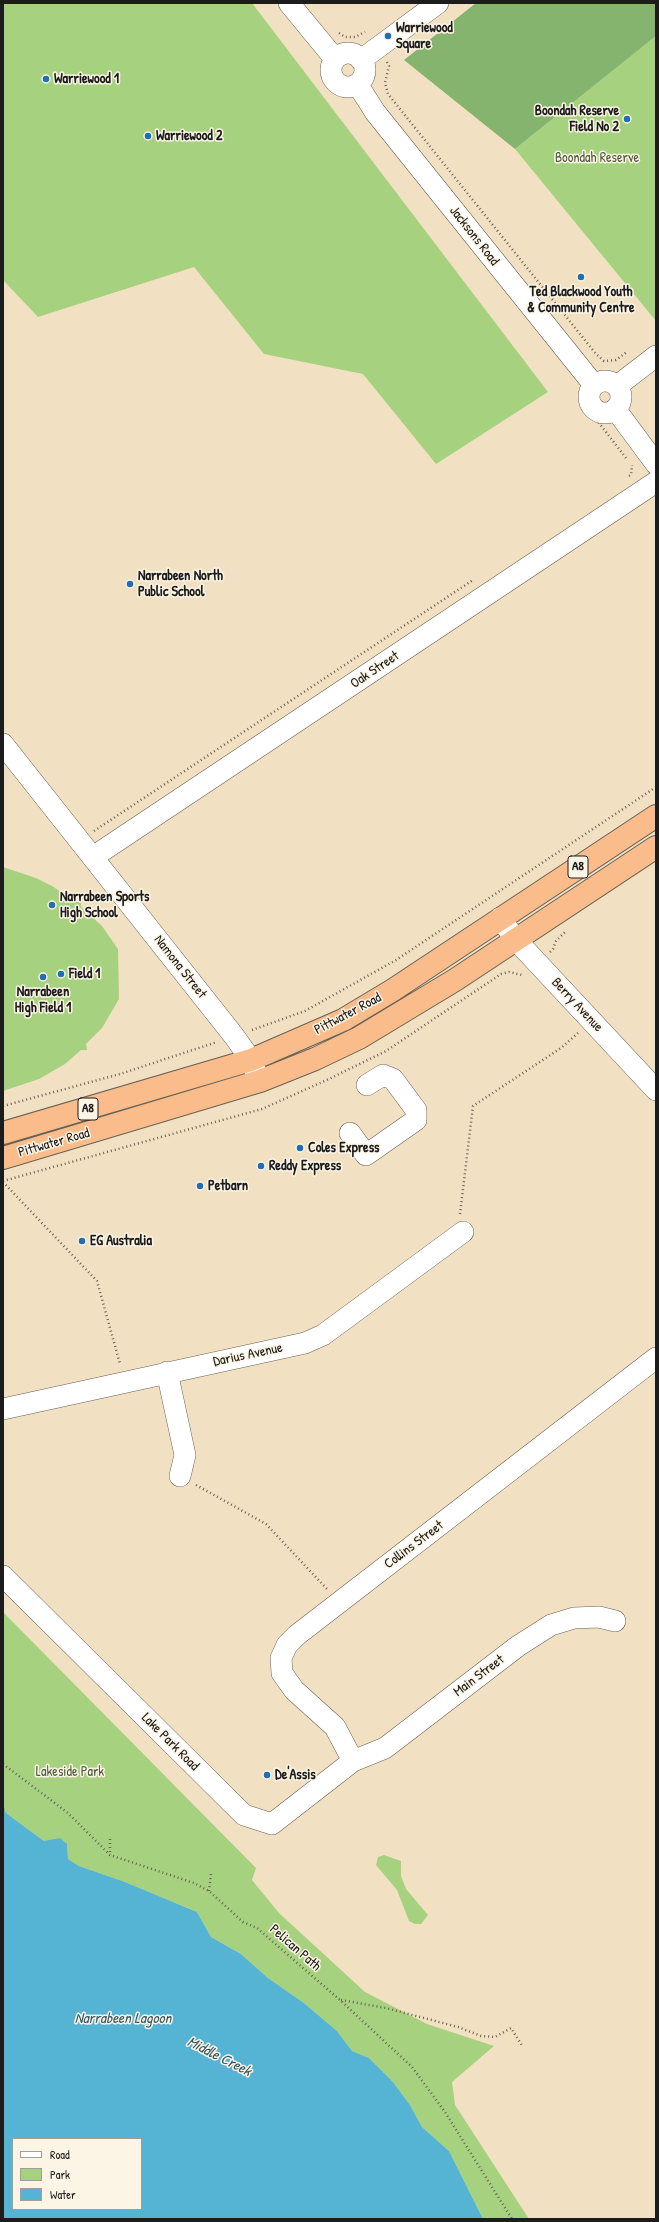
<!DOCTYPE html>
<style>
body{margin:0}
#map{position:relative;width:659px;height:2222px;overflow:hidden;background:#f2e0c2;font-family:"Patrick Hand",sans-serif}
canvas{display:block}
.frame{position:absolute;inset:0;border:4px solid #1c1c1c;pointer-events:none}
.legend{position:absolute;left:12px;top:2138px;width:130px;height:72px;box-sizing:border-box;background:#fcf5e5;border:1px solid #a29e95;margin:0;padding:5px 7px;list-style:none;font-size:12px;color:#1c1c1c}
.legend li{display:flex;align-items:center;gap:8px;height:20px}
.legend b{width:20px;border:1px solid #a29e95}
</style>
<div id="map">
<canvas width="659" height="2222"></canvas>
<div class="frame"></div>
<ul class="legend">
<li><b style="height:5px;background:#fff"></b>Road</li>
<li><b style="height:11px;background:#a6d27f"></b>Park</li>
<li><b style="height:11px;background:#55b3d3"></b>Water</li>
</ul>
</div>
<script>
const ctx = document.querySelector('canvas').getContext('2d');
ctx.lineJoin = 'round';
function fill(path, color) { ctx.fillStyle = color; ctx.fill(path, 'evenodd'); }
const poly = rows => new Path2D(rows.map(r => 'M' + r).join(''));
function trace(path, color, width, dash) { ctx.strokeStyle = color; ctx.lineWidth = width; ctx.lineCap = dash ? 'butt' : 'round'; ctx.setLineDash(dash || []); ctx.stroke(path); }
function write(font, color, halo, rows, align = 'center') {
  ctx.font = font + ' "Patrick Hand",sans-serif'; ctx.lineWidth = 3; ctx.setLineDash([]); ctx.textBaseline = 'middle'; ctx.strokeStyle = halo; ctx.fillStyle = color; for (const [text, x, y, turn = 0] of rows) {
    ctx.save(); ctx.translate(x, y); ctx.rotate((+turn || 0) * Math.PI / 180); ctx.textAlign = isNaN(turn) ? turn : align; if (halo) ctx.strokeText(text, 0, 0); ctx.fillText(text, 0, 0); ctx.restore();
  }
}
fill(poly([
 [3,3,252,3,548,392,436,464,363,374,264,354,194,267,38,317,3,280],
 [656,36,656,321,515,149],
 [3,867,36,878,52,886,76,902,81,902,81,907,102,926,118,949,119,999,102,1028,86,1044,87,1050,81,1050,65,1064,39,1079,3,1091],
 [3,1612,256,1868,252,1880,279,1913,365,1992,427,2024,494,2046,452,2082,455,2105,529,2219,483,2219,449,2151,422,2127,410,2105,393,2082,369,2058,352,2051,337,2031,304,2003,268,1978,241,1954,211,1937,197,1912,125,1882,79,1866,68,1859,67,1845,44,1841,6,1813,3,1803],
 [384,1855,401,1861,401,1876,406,1889,428,1915,421,1924,415,1924,409,1921,397,1890,376,1865,378,1857]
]), '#a6d27f');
fill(poly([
 [476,3,656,3,656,36,515,149,404,60]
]), '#84b46e');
fill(poly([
 [3,1803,6,1813,44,1841,60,1838,67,1844,68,1859,79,1866,125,1882,197,1912,211,1937,241,1954,268,1978,304,2003,337,2031,352,2051,369,2058,393,2082,410,2105,422,2127,449,2151,483,2219,3,2219],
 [13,2139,141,2139,141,2209,13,2209]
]), '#55b3d3');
const minor = poly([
 [289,3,335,59],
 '331 70a17 17 0 1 1 34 0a17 17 0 1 1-34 0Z',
 [361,60,438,3],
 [358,85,375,112,594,385],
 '589 397a16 16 0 1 1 32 0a16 16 0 1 1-32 0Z',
 [617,386,656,356],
 [616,410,656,464],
 [3,744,234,1036,251,1060,257,1075],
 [93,857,656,482],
 [500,918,516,940,656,1090],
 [350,1133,366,1155,416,1120,416,1110,393,1079,383,1075,367,1085],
 [167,1372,185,1455,180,1476],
 [3,1409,305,1343,323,1335,463,1232],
 [3,1576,244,1815,272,1824,353,1761,385,1748,518,1646,551,1625,574,1618,599,1617,615,1621],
 [353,1761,335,1727,294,1690,282,1673,281,1658,287,1645,297,1635,656,1358]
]);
const highway = poly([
 [3,1133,251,1060,343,1020,393,990,656,816],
 [3,1158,260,1081,315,1059,359,1038,455,980,656,847]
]);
trace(minor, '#676156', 22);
trace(highway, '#676156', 24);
trace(poly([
 [339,33,345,37,355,37,365,32],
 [387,62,389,66,385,83,388,94,596,354,604,361,616,360,628,351],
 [579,397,626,458],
 [629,476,631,475,632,465],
 [94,831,473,580],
 [550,952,553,949,556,941,565,932],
 [252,1030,305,1011,396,960,656,787],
 [3,1106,120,1074,217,1042],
 [3,1181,262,1109,329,1079,386,1051,501,974,509,972,522,975],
 [3,1182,97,1281,120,1364],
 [460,1214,473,1106,561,1048,578,1033],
 [196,1485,266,1524,327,1589],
 [3,1764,68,1813,110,1855,194,1883,209,1891,243,1922,257,1928,340,2000,412,2067,445,2112,512,2219],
 [110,1839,110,1855],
 [209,1891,211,1874],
 [341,2000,386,2008,458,2027,481,2036,495,2037,511,2028,523,2047]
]), '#676156', 2.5, [1, 3]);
trace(minor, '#fff', 21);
trace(highway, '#f9bc8a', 22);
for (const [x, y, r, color] of [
 [388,36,4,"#1f6fb2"],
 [46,79,4,"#1f6fb2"],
 [627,119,4,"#1f6fb2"],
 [148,136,4,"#1f6fb2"],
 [581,277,4,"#1f6fb2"],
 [130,584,4,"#1f6fb2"],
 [52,905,4,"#1f6fb2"],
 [61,974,4,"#1f6fb2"],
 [43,977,4,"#1f6fb2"],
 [300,1148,4,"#1f6fb2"],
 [261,1166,4,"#1f6fb2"],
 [200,1186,4,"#1f6fb2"],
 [82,1241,4,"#1f6fb2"],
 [267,1775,4,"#1f6fb2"]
]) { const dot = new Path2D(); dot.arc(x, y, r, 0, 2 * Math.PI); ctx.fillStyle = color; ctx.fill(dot); trace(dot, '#fcf5e5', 1.5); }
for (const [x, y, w] of [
 [578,867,20],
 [88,1109,20]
]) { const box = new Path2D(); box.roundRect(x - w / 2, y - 11, w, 22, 3); ctx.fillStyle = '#fcf5e5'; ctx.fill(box); trace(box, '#1c1c1c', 1); }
write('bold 13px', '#1c1c1c', null, [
 ["A8",578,867],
 ["A8",88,1109]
]);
write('bold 14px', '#1c1c1c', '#fcf5e5', [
 ["Warriewood",396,28],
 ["Square",396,44],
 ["Warriewood 1",54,79],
 ["Boondah Reserve",619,111,"right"],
 ["Field No 2",619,127,"right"],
 ["Warriewood 2",156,136],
 ["Ted Blackwood Youth",581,292,"center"],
 ["& Community Centre",581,308,"center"],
 ["Narrabeen North",138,576],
 ["Public School",138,592],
 ["Narrabeen Sports",60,897],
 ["High School",60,913],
 ["Field 1",69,974],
 ["Narrabeen",43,992,"center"],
 ["High Field 1",43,1008,"center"],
 ["Coles Express",308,1148],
 ["Reddy Express",269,1166],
 ["Petbarn",208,1186],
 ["EG Australia",90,1241],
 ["De'Assis",275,1775]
], 'left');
write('14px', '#4c5c3f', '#fcf5e5', [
 ["Boondah Reserve",597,158],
 ["Lakeside Park",70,1772]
]);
write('14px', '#1c1c1c', '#fcf5e5', [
 ["Jacksons Road",474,236,52],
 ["Oak Street",375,670,-34],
 ["Namona Street",180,967,52],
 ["Berry Avenue",577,1005,47],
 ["Pittwater Road",348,1014,-28],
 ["Pittwater Road",54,1143,-16],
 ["Darius Avenue",248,1355,-12],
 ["Collins Street",414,1545,-37],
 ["Main Street",479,1676,-37],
 ["Lake Park Road",170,1742,45],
 ["Pelican Path",295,1948,41]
]);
write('italic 15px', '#335865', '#fcf5e5', [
 ["Narrabeen Lagoon",123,2019],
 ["Middle Creek",219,2057,27]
]);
</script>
